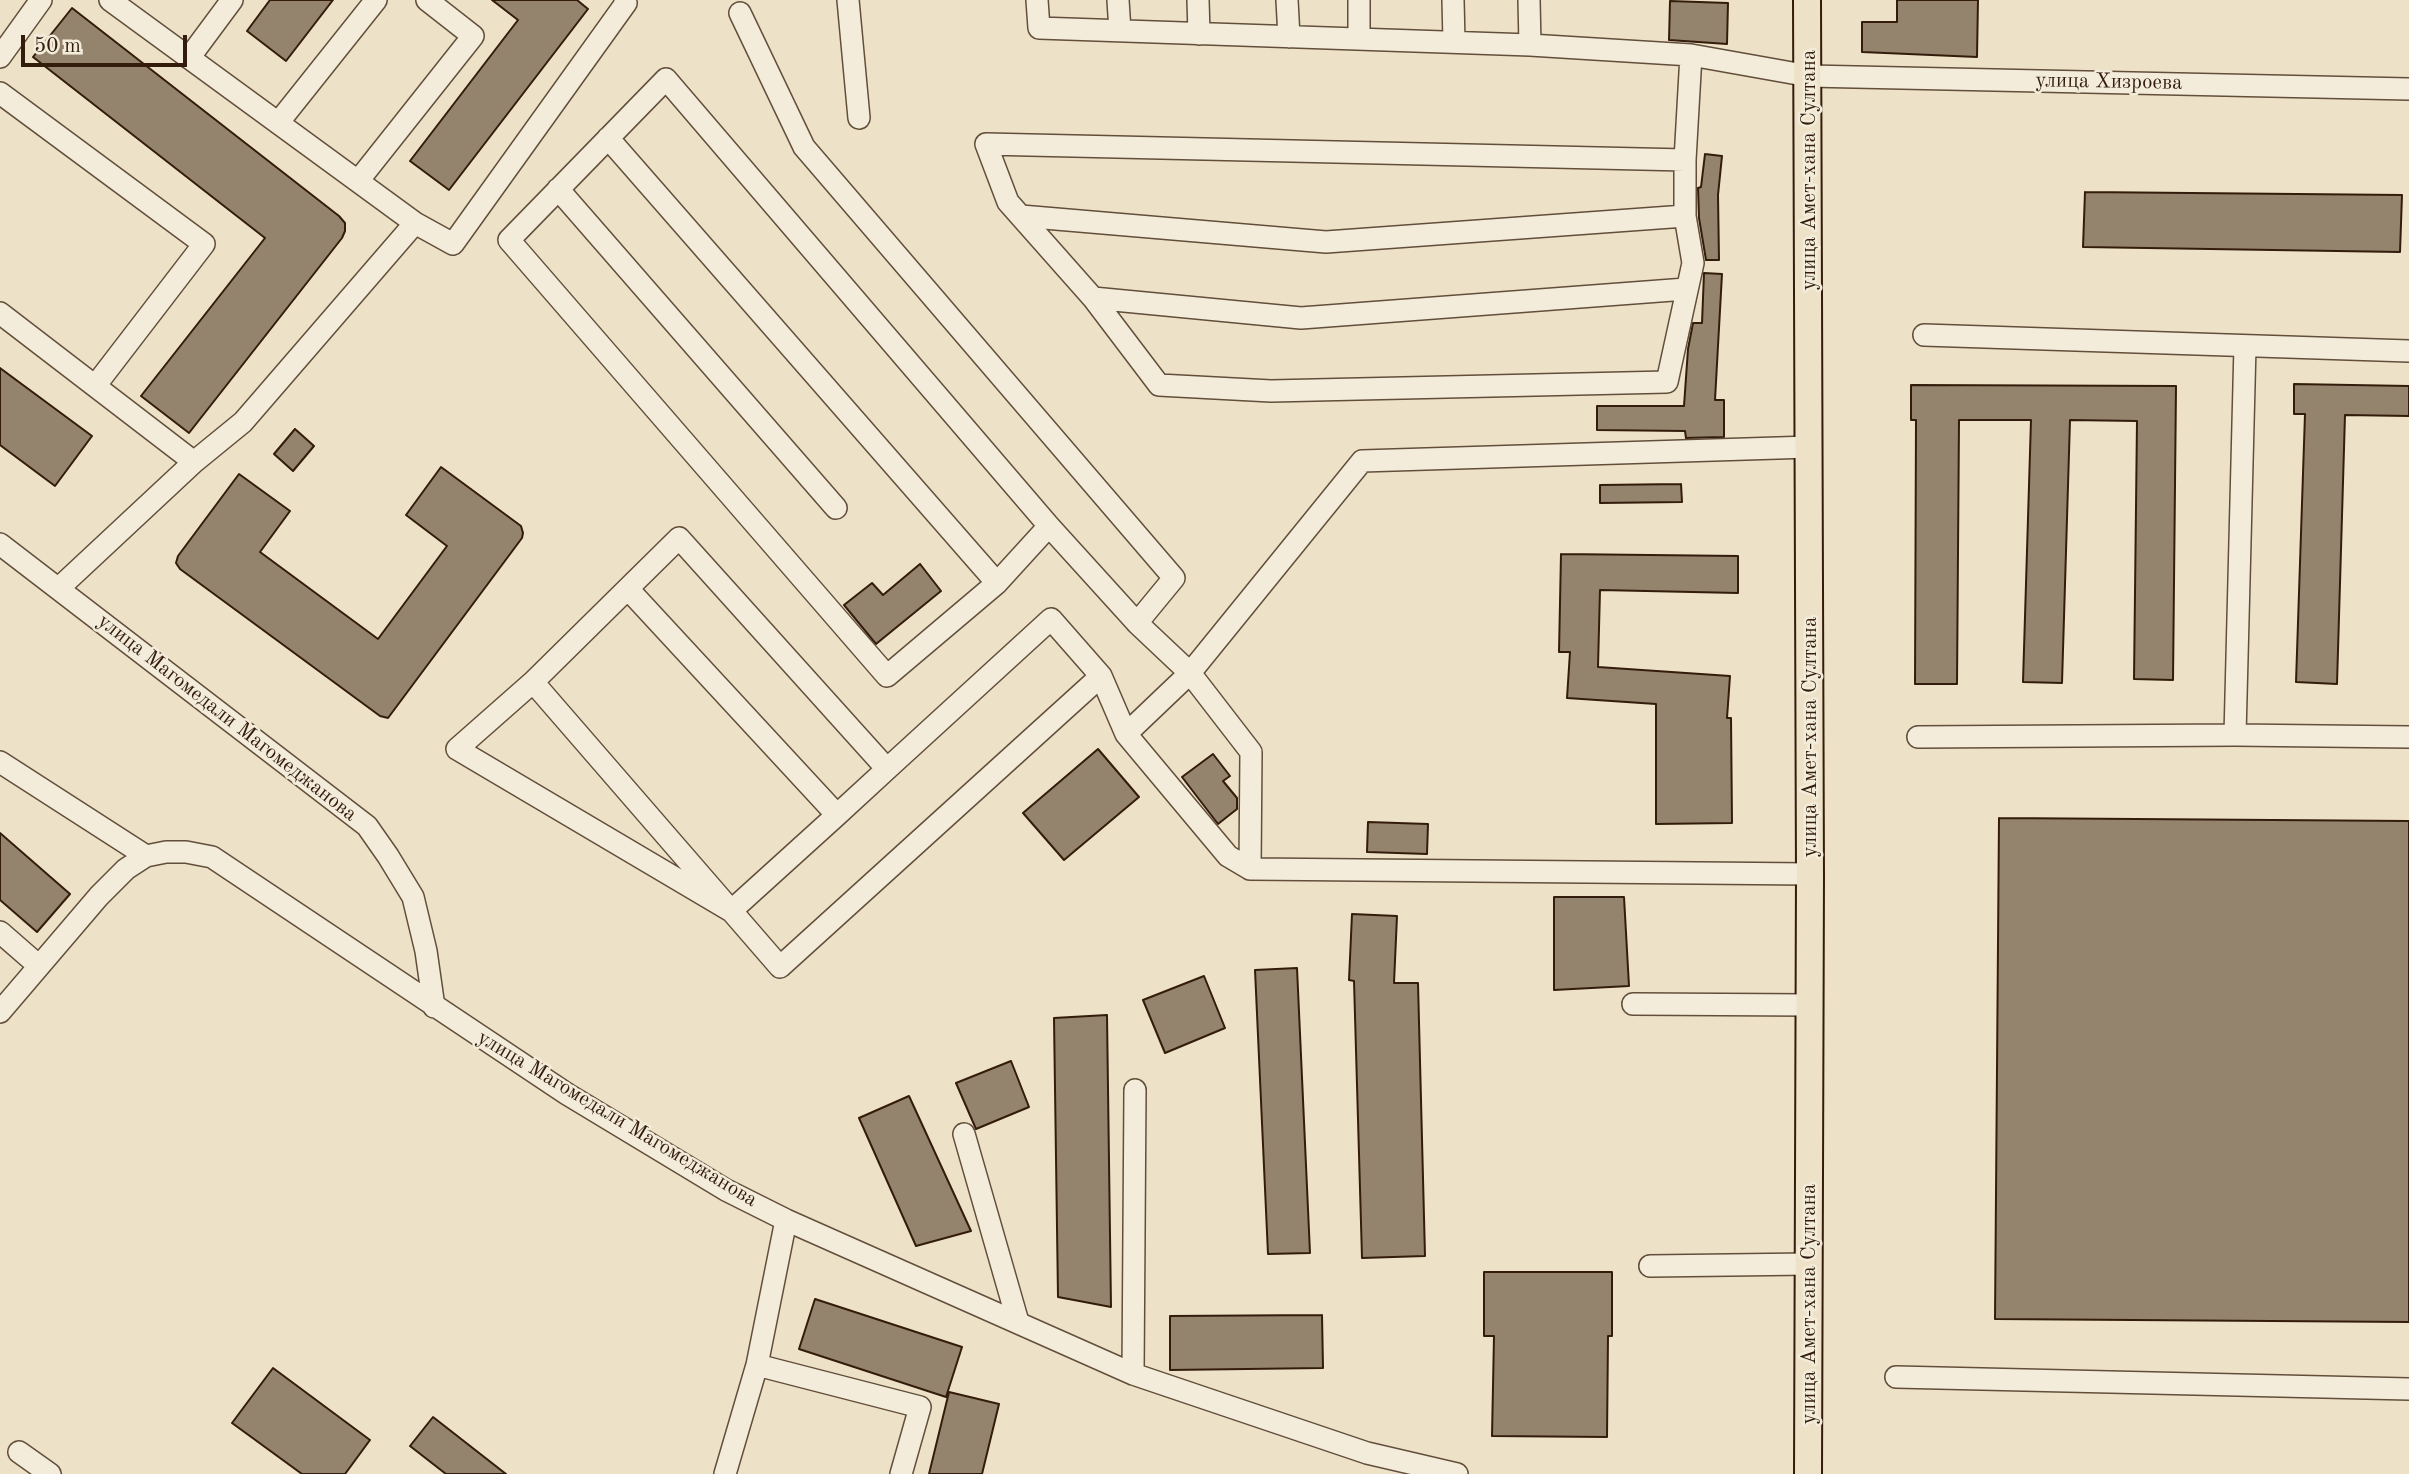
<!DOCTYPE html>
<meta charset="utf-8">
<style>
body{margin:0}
#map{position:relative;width:2409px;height:1474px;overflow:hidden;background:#ede2c8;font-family:"Old Standard TT",serif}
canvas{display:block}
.scale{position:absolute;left:21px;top:35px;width:166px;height:32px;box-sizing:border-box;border:4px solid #331c0b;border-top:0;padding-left:9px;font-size:21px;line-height:24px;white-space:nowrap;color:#331c0b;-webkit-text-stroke:5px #f3ecdb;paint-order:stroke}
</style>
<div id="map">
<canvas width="2409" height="1474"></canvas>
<div class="scale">50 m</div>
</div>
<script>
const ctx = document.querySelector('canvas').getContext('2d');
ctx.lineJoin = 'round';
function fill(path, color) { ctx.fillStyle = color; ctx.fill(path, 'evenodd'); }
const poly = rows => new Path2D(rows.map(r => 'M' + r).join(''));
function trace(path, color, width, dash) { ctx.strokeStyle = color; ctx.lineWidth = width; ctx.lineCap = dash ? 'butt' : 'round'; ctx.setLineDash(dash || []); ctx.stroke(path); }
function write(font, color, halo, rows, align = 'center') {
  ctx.font = font + ' "Old Standard TT",serif'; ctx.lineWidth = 5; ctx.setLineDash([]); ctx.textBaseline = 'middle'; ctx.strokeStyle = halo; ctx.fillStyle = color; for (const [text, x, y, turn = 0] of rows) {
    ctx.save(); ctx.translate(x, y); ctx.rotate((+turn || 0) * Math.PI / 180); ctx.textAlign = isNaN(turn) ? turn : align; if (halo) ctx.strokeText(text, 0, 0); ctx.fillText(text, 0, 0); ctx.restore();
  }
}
const building = poly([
 [270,0,333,0,286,61,247,31,270,0],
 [492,0,577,0,588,9,449,190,410,161,518,20,492,0],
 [1897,0,1978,0,1977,57,1862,52,1862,22,1897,22,1897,0],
 [1670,1,1728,3,1727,44,1669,40,1670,1],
 [72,8,339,216,345,223,345,231,342,238,189,433,141,396,265,238,33,57,72,8],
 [1705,154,1722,156,1718,195,1719,260,1706,260,1699,218,1698,188,1701,187,1705,154],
 [2085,192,2402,195,2400,252,2083,247,2085,192],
 [1704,273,1722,274,1715,400,1724,400,1724,437,1686,438,1685,431,1597,430,1597,406,1684,406,1688,349,1693,323,1702,323,1704,273],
 [0,368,92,436,55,486,0,445,0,368],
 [2294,384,2409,386,2409,416,2345,415,2337,684,2296,682,2305,414,2294,414,2294,384],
 [1911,385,2176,386,2173,680,2134,679,2137,421,2070,420,2062,683,2023,682,2031,420,1959,420,1957,684,1915,684,1916,420,1911,420,1911,385],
 [295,429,314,446,293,471,274,454,295,429],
 [441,467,521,526,523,533,522,538,388,718,380,716,180,569,176,563,178,556,239,474,290,511,260,552,378,639,447,546,406,515,441,467],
 [1681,484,1682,502,1600,503,1600,485,1681,484],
 [1561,554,1738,556,1738,593,1600,590,1598,667,1730,676,1727,718,1731,718,1732,823,1656,824,1656,704,1567,698,1570,652,1559,652,1561,554],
 [920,564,941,591,876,644,844,605,872,583,883,595,920,564],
 [1098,749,1139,797,1064,860,1023,813,1098,749],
 [1213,754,1230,776,1223,781,1237,798,1237,809,1218,824,1182,777,1213,754],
 [1999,818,2409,821,2409,1322,1995,1319,1999,818],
 [1368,822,1428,824,1427,854,1367,852,1368,822],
 [0,833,70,894,37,932,0,900,0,833],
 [1554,897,1624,897,1629,986,1554,990,1554,897],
 [1352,914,1397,916,1394,983,1418,983,1425,1256,1362,1258,1354,981,1349,980,1352,914],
 [1297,968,1310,1253,1268,1254,1255,970,1297,968],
 [1204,976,1225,1028,1165,1053,1143,1000,1204,976],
 [1107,1015,1111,1307,1058,1297,1054,1018,1107,1015],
 [1011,1061,1029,1107,976,1129,956,1083,1011,1061],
 [909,1096,971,1231,916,1246,859,1118,909,1096],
 [1484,1272,1612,1272,1612,1336,1608,1336,1607,1437,1492,1436,1494,1336,1484,1336,1484,1272],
 [815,1299,962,1347,946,1397,799,1349,815,1299],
 [1322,1315,1323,1368,1170,1370,1170,1316,1322,1315],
 [273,1368,370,1440,345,1474,302,1474,232,1423,273,1368],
 [949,1392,999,1404,982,1474,929,1474,949,1392],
 [433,1417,506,1474,446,1474,410,1446,433,1417]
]);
fill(building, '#94836d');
trace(building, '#331c0b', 2);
const minor = poly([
 [110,0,415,223,453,244,626,3,625,0],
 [848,0,859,118],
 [1037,0,1039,28,1530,45,1691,55,1809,76,2409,89],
 [1118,0,1120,31],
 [1198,0,1199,34],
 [1287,0,1289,37],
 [1359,0,1359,39],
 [1453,0,1454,42],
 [1529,0,1530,45],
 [740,13,804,147,1174,578,1137,623],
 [0,57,41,0],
 [189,58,232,0],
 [0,93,204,244,95,386],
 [278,123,376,0],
 [608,138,997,583],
 [1685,160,986,144,1008,202,1093,298,1159,385,1271,391,1667,382,1693,263,1685,216,1685,160,1691,55],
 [358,181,473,36,427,0],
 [558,189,836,508],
 [1021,216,1326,242,1685,216],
 [1093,298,1301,318,1686,289],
 [0,313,194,462],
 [1924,335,2409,351],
 [1049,526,997,583,887,676,509,240,666,79,1049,526,1137,623,1190,673,1362,461,1810,447],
 [0,544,367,826,388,856,413,897,426,951,434,1007],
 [59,588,194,462,243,422,415,223],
 [628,589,837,815],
 [533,682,780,967,1101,676],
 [2235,735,2245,346],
 [1918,737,2235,735,2409,737],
 [0,762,146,856],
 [887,769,679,538,533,682,457,749,731,911,837,815,887,769,1051,619,1101,676,1126,734],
 [1250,869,1228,856,1126,734,1190,673,1251,752,1250,869,1810,874],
 [0,932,39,966],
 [1633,1004,1810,1005],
 [0,1012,99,896,126,869,146,856,166,852,186,852,212,857,567,1094,726,1190,786,1220,1133,1374,1367,1453,1457,1474],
 [964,1134,1018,1322],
 [1650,1266,1809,1264],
 [757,1365,920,1407,901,1474],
 [1133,1374,1135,1090],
 [1896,1377,2409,1389],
 [19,1452,50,1474],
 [725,1474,757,1365,786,1220]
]);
const major = poly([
 [1807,0,1810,874,1808,1474]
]);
trace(minor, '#624e3a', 24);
trace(major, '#331c0b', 30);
trace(minor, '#f3ecdb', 21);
trace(major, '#ede2c8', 26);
write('21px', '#331c0b', '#f3ecdb', [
 ["улица Хизроева",2109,82,1],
 ["улица Амет-хана Султана",1809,170,-90],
 ["улица Магомедали Магомеджановa",227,718,38],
 ["улица Амет-хана Султана",1810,737,-90],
 ["улица Магомедали Магомеджановa",617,1119,31],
 ["улица Амет-хана Султана",1809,1304,-90]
]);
</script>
